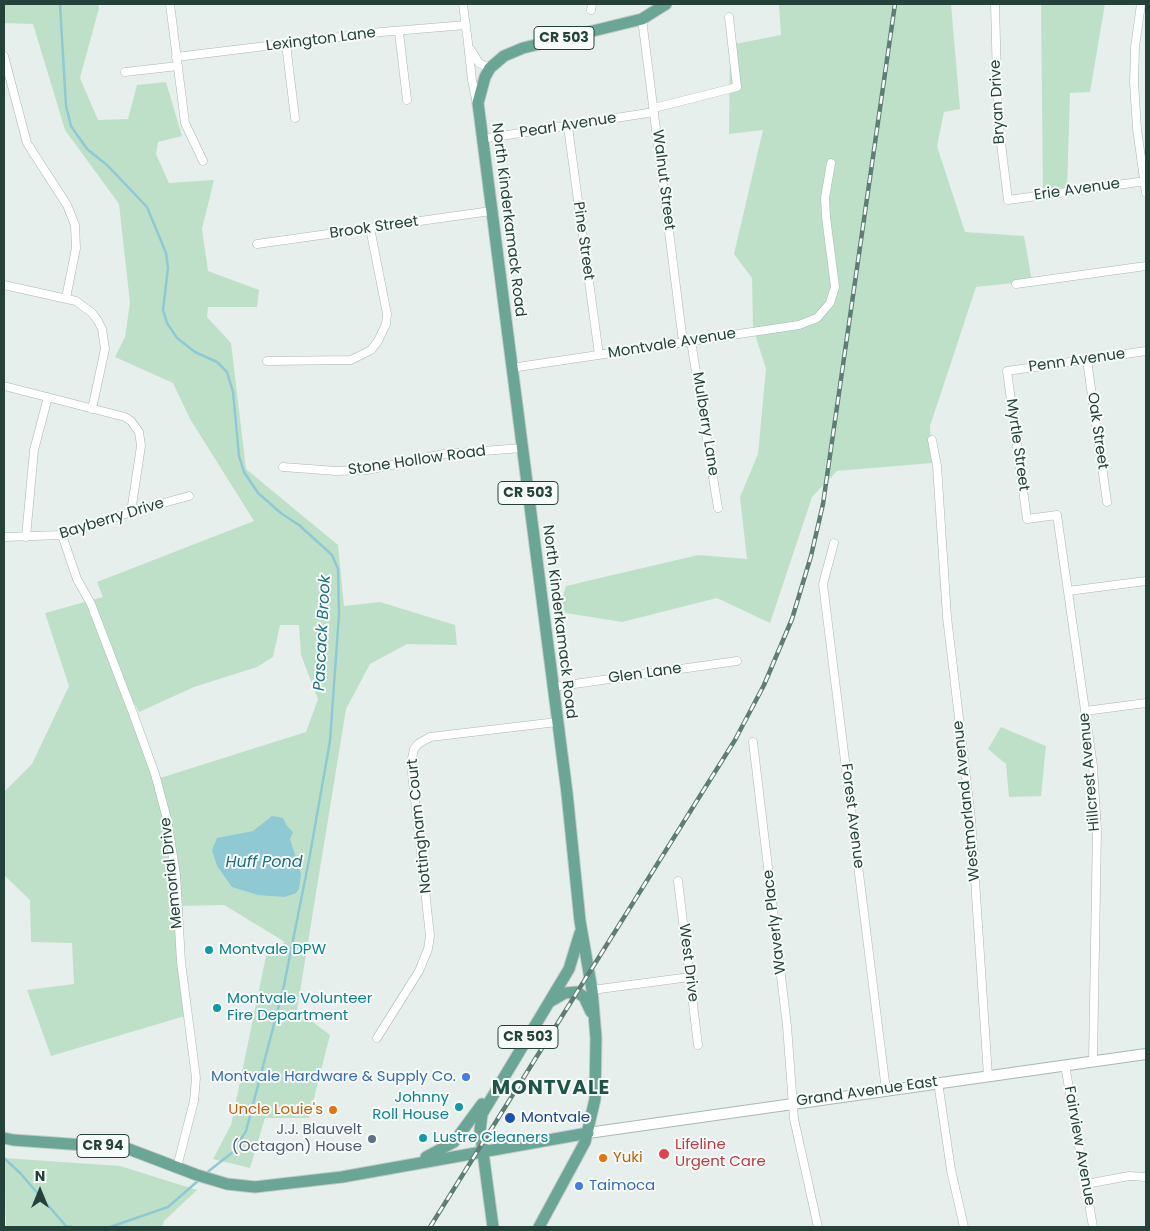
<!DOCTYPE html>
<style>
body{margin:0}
#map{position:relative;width:1150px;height:1231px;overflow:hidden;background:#e6efeb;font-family:Poppins,sans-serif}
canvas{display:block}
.frame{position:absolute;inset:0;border:5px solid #24423a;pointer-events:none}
.north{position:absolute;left:15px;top:1166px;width:50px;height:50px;-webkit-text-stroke:4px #f7fbf9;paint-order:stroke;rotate:0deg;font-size:14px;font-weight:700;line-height:20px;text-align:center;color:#24423a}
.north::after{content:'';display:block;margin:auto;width:18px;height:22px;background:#24423a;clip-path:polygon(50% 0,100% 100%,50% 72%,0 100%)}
</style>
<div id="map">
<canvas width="1150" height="1231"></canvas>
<div class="frame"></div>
<div class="north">N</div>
</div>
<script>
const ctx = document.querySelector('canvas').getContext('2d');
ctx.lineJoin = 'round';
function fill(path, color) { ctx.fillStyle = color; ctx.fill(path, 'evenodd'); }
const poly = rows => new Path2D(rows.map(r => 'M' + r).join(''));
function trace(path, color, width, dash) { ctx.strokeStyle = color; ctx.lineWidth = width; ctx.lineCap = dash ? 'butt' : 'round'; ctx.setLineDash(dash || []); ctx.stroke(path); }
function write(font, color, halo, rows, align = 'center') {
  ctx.font = font + ' Poppins,sans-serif'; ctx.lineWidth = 4; ctx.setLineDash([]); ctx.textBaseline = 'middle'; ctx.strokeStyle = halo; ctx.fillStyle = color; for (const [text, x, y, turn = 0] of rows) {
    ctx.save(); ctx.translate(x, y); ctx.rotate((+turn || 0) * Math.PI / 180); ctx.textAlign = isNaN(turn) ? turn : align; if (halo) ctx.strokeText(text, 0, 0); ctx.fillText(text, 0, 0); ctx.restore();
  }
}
fill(poly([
 [4,4,98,4,99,8,80,78,98,120,128,119,137,85,166,82,182,136,158,142,156,154,169,183,214,180,202,229,208,271,259,290,257,307,208,307,207,317,231,343,246,469,338,545,344,606,380,602,455,625,457,645,407,644,370,664,346,709,297,1010,330,1035,309,1118,265,1118,250,1168,213,1159,231,1125,266,956,285,942,224,905,175,906,188,1015,51,1056,27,990,74,984,72,943,31,942,30,900,4,875,4,792,32,764,69,686,45,613,103,597,97,582,254,521,190,419,173,383,115,357,125,337,130,303,119,204,65,130,33,24,4,23],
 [280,625,299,625,301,655,318,699,306,732,157,779,126,688,139,712,194,687,257,667,273,657],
 [779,4,951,4,960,109,944,112,937,146,965,232,1024,236,1032,281,976,287,930,426,932,463,837,471,812,497,770,623,717,598,622,622,560,612,560,606,566,586,698,555,747,559,740,497,758,454,766,369,753,328,752,278,734,254,763,130,729,134,730,45,781,35],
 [1041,4,1105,4,1090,92,1070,93,1067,190,1043,195],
 [1001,727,1046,746,1041,796,1009,797,1006,764,988,749],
 [4,1158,120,1166,197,1190,164,1221,162,1227,6,1227]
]), '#bfe0c8');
fill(poly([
 [272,816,283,818,287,826,293,832,290,839,301,874,299,889,296,893,285,897,258,895,232,887,217,866,212,850,217,838,253,831]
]), '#8ec9d4');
trace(poly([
 [60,4,66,106,71,126,87,149,107,165,147,207,166,253,168,268,163,310,167,323,177,338,195,352,217,362,227,372,233,392,239,456,244,472,258,493,282,514,299,525,332,555,338,569,339,614,330,741,309,860,283,990,246,1131,233,1152,205,1174],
 [4,1158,20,1173,66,1226,72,1227],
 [110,1227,168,1207,199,1180]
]), '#8ec9d4', 2.5);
const minor = poly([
 [170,4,185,123,203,161],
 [463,4,466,29],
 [995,4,998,119,1008,200,1146,181],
 [1141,4,1135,47,1134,83,1137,129,1146,193],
 [591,10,592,4],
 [642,19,683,342],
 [399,32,407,100],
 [467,34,472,80,477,104],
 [286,44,295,118],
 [471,50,479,63,490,68],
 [4,56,27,143,67,205,75,225,76,248,66,298],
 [176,57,381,32,466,25],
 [125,72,178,66],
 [654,108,737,87,729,17],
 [568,127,599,355],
 [482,139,654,112],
 [257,244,491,211],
 [1016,284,1146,266],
 [4,285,76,301,92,313,98,321,102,329,105,349,92,409],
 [691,341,718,508],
 [1087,360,1107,502],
 [267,361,351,360,371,350,378,341,386,324,387,314,370,228],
 [511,368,799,325,817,318,830,303,835,287,826,217,825,198,831,163],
 [4,386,125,417,131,421,139,432,141,446,131,512],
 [932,440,937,466,947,617,971,819,988,1076],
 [283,467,336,471,367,470,444,454,522,448],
 [62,535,77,579,91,604,134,716,155,774,167,819,176,875,181,962,196,1078,194,1101,177,1167],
 [4,537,62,535,131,512,189,496],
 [26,537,34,450,48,397],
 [834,543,823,584,886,1090],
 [1068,591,1146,581],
 [553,687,737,661],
 [1085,711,1146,703],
 [753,742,787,1026,794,1119,818,1227],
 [678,881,698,1045],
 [592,990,690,977],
 [377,1038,419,971,428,949,430,936,411,763,414,749,418,744,430,737,557,722],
 [1093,1061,1097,830,1093,766,1057,515,1027,519,1007,371,1146,351],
 [1065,1065,1093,1227],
 [938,1082,951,1170,964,1227],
 [1086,1184,1129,1176,1146,1177]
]);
const secondary = poly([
 [588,1133,1146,1054]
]);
const primary = poly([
 [551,1001,565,993,577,992,584,997,591,1012],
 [4,1138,13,1140,126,1148,197,1175,227,1184,255,1187,342,1177,588,1133],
 [426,1157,454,1142,482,1104],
 [493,1227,480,1130,482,1114,569,969,580,933],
 [539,1227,585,1142,595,1099,596,1038,592,990,580,921,567,793,478,103,485,77,490,68,504,56,523,48,642,19,666,4]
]);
trace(minor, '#a8b8b2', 9);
trace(secondary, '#a4bbb3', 12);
trace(primary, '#c2cac8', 13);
trace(minor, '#fff', 8);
trace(secondary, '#fff', 10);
trace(primary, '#6aa596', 11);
const rail = poly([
 [430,1227,735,740,764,685,792,619,811,556,823,504,895,4]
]);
trace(rail, '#5f7d75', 4.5);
trace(rail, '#f7fbf9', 2.5, [8]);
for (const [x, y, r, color] of [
 [209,950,5,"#0f9aa8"],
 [217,1008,5,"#0f9aa8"],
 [466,1077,5,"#3f7fe0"],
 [459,1107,5,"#0f9aa8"],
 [333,1110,5,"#e8710a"],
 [510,1118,6,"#1a4fb4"],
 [423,1138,5,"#0f9aa8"],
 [372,1139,5,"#5c6f8a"],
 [664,1154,6,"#e0444e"],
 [603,1158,5,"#e8710a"],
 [579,1186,5,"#3f7fe0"]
]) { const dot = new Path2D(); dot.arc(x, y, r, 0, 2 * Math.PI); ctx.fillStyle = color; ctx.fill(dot); trace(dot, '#f7fbf9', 2); }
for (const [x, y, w] of [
 [564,38,60],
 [528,493,60],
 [528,1037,60],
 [103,1146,52]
]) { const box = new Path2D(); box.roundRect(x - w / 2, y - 11.5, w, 23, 4); ctx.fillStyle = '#f7fbf9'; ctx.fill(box); trace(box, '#24423a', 1); }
write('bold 14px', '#24423a', null, [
 ["CR 503",564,38],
 ["CR 503",528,493],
 ["CR 503",528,1037],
 ["CR 94",103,1146]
]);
write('15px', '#24423a', '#f7fbf9', [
 ["Lexington Lane",321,40,-7],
 ["Bryan Drive",998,102,-93],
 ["Pearl Avenue",568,126,-9],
 ["Walnut Street",663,180,83],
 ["Erie Avenue",1077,190,-8],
 ["North Kinderkamack Road",508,220,83],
 ["Brook Street",374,228,-8],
 ["Pine Street",583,241,82],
 ["Montvale Avenue",672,344,-9],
 ["Penn Avenue",1077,361,-8],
 ["Mulberry Lane",705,424,81],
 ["Oak Street",1097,431,82],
 ["Myrtle Street",1017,445,82],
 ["Stone Hollow Road",417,461,-8],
 ["Bayberry Drive",112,519,-17],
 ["North Kinderkamack Road",559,622,83],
 ["Glen Lane",645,674,-8],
 ["Hillcrest Avenue",1090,772,-95],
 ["Westmorland Avenue",967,801,-96],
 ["Forest Avenue",852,816,83],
 ["Nottingham Court",420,826,-96],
 ["Memorial Drive",172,873,-96],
 ["Waverly Place",775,922,-97],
 ["West Drive",688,963,83],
 ["Grand Avenue East",867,1092,-8],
 ["Fairview Avenue",1079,1146,80]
]);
write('15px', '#0d838f', '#f7fbf9', [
 ["Montvale DPW",219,950],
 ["Montvale Volunteer",227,999],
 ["Fire Department",227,1016],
 ["Johnny",449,1098,"right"],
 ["Roll House",449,1115,"right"],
 ["Lustre Cleaners",433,1138]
], 'left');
write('15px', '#366cbe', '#f7fbf9', [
 ["Montvale Hardware & Supply Co.",456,1077],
 ["Taimoca",589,1186,"left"]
], 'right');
write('15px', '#c56008', '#f7fbf9', [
 ["Uncle Louie's",323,1110],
 ["Yuki",613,1158,"left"]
], 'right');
write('15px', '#164399', '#f7fbf9', [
 ["Montvale",521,1118]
], 'left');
write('15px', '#4e5e75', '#f7fbf9', [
 ["J.J. Blauvelt",362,1130],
 ["(Octagon) House",362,1147]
], 'right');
write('15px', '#be3a42', '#f7fbf9', [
 ["Lifeline",675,1145],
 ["Urgent Care",675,1162]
], 'left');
write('italic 16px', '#1c6f80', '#f7fbf9', [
 ["Pascack Brook",323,633,-87],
 ["Huff Pond",264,863]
]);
ctx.letterSpacing = '1px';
write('bold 20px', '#1f5548', '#f7fbf9', [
 ["MONTVALE",551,1089]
]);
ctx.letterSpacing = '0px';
</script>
